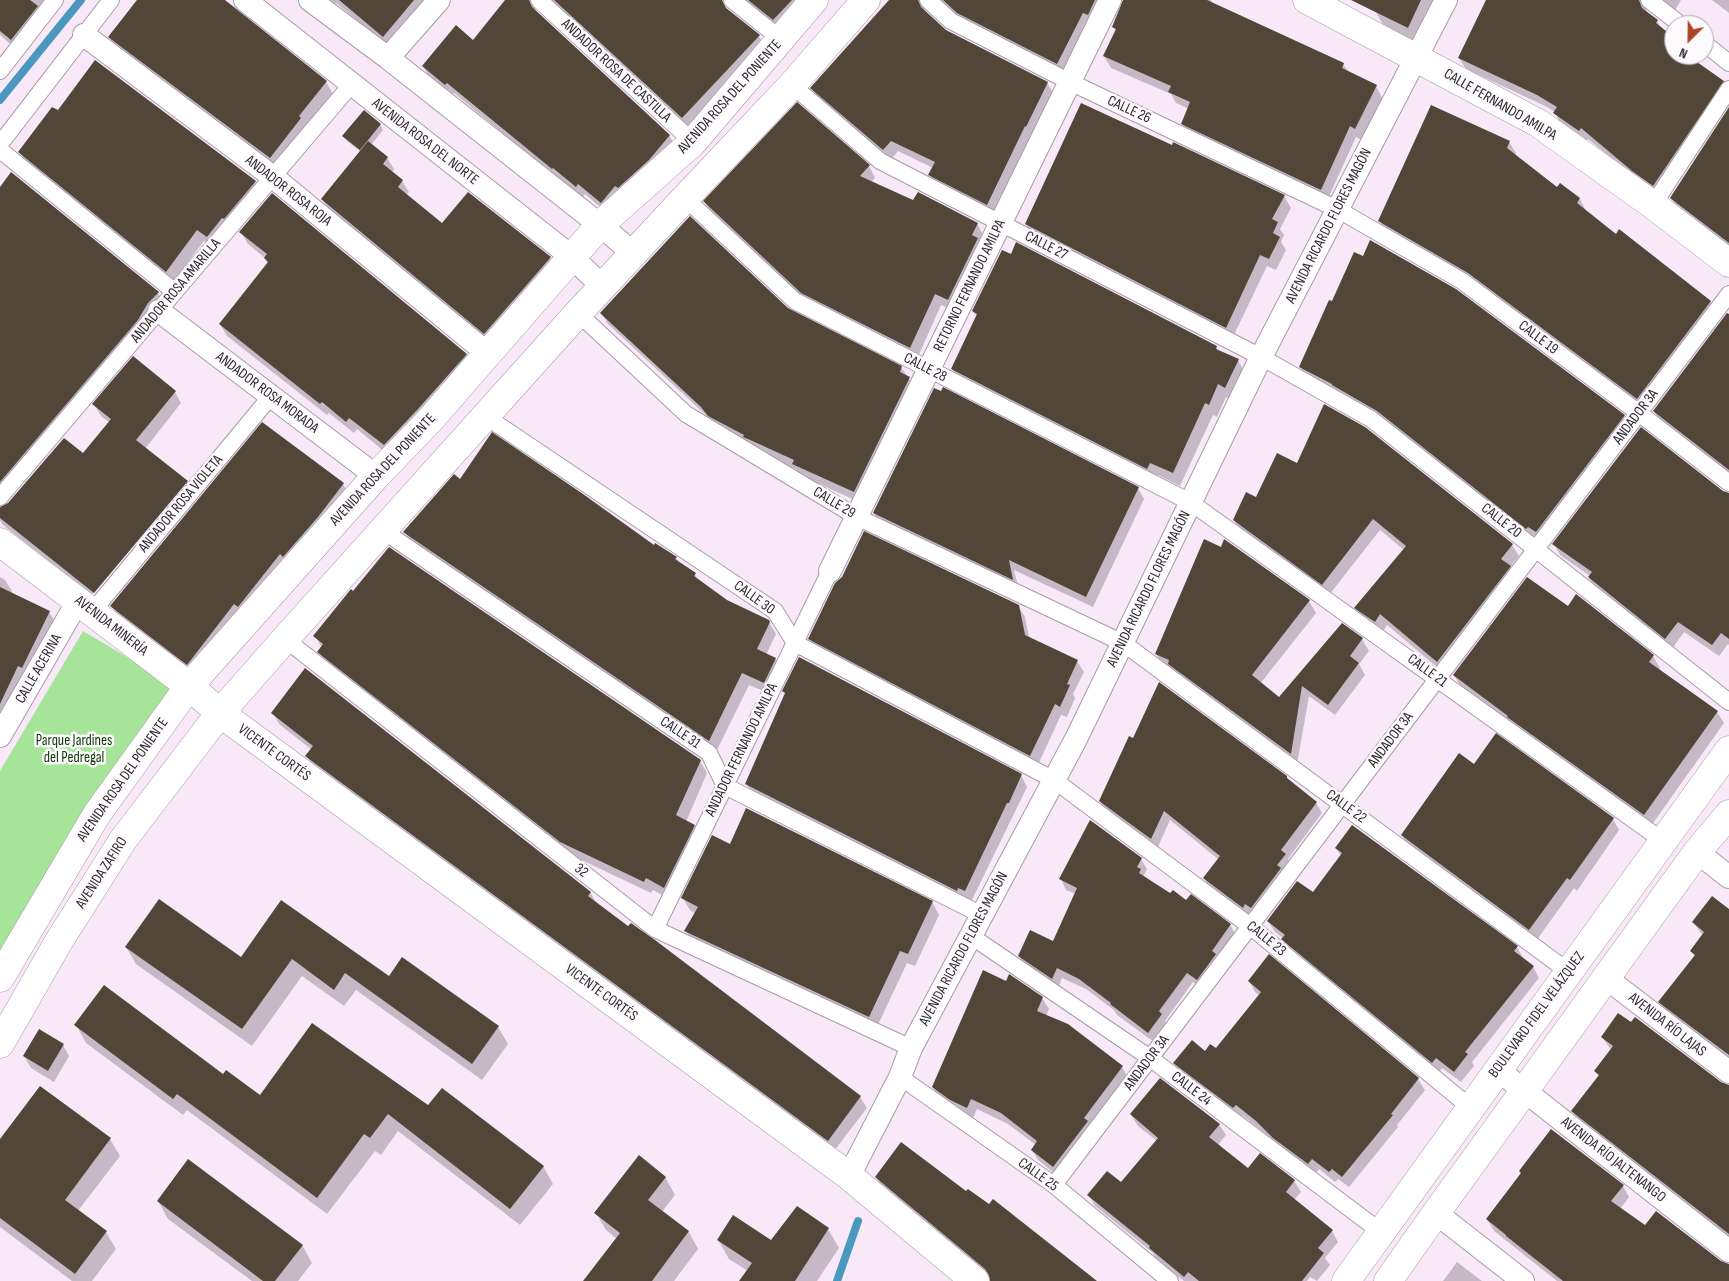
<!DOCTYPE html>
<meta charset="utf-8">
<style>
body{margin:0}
#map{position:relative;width:1729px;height:1281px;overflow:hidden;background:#f8e8f8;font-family:"Sofia Sans Condensed",sans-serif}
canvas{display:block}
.north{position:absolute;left:1664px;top:15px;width:50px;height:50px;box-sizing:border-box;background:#fdfafd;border:1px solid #aba6ab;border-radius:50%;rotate:203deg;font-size:14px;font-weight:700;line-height:20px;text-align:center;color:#2f292f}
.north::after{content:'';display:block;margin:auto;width:18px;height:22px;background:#ad4525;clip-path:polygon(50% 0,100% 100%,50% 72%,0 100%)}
</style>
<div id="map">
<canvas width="1729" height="1281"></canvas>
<div class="north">N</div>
</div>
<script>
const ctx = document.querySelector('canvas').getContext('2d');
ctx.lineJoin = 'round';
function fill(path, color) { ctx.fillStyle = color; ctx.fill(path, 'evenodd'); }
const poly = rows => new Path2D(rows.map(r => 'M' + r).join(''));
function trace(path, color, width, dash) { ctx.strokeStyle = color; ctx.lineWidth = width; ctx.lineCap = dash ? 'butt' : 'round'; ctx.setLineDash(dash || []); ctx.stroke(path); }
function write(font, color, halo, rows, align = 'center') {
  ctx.font = font + ' "Sofia Sans Condensed",sans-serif'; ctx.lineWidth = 5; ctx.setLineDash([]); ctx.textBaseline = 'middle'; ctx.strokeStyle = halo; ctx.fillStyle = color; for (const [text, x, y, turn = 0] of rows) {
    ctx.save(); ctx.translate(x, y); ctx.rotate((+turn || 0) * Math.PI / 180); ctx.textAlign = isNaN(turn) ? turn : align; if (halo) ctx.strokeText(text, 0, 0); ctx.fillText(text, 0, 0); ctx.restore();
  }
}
fill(poly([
 [83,631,174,685,0,978,0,771]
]), '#a5e499');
fill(poly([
 [0,0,58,0,18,51,0,35],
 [137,0,222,0,326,82,333,94,278,170,117,49,109,37],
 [325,0,431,0,390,47,336,3,333,6],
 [507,0,721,0,727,11,759,36,765,47,689,129,538,4,535,10,669,135,676,147,608,214,585,194,583,197,559,178,558,179,454,93,452,96,430,78,423,66,473,41],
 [724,0,810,0,783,31,731,5,729,8],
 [891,0,1110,0,1064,75,926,5,924,10,946,31,1047,83,1054,94,993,215,936,186,930,174,933,168,898,151,890,161,818,99,812,88],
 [1124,0,1211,0,1213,5,1343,64,1349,73,1376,86,1382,98,1362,140,1356,137,1327,201,1189,135,1182,124,1189,109,1176,103,1171,94,1111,68,1104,56,1116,31,1113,27],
 [1381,0,1442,0,1419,47,1387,31,1375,11],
 [1486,0,1681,0,1674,12,1647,6,1646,12,1657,21,1662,29,1671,35,1674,41,1674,55,1685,55,1722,81,1729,92,1660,197,1640,182,1588,139,1586,142,1561,125,1555,112,1545,106,1466,69,1459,58],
 [1712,0,1729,0,1729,13],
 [1729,110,1729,250,1679,211,1671,198],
 [380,125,383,130,371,145,387,158,394,169,392,172,402,181,409,192,406,195,442,225,468,194,550,258,557,269,491,344,329,211,322,199,361,152,347,141,344,136],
 [1509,142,1516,153,1515,156,1557,189,1560,185,1580,199,1586,211,1616,235,1710,302,1717,313,1644,410,1386,233,1380,221],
 [1172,146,1284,196,1291,208,1280,229,1284,235,1281,242,1286,250,1276,270,1267,266,1232,339,1033,236,1026,224],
 [20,152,255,182,262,193,214,248,204,241,173,282,27,164],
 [869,166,875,178,871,182,914,202,977,223,983,235,955,311,941,305,917,359,809,304,711,213,705,202],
 [0,189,158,293,165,304,0,501],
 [241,232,466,354,473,366,391,457,357,429,354,433,329,413,327,415,227,336,220,324,268,263,265,258,248,244],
 [973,311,1216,347,1219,351,1238,360,1245,373,1233,400,1226,397,1217,417,1213,415,1180,486,1158,475,1155,481,960,382,952,369,977,317],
 [601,313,901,367,916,389,861,503,800,475,796,469,755,451,709,418,608,324],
 [1729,316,1729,475,1661,422,1654,411],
 [1300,367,1624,416,1631,428,1534,540,1307,379],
 [175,392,181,403,145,449,187,482,193,493,101,604,93,597,187,484,184,484,91,596,3,525,0,520,0,508,8,505,84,455,110,423,101,416,94,404],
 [1365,428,1512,545,1519,556,1510,567,1516,578,1444,673,1387,625,1382,633,1362,619,1356,608,1404,550,1380,530,1329,595,1241,532,1234,520,1298,464],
 [460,481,654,547,676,558,679,563,695,574,698,581,726,601,768,621,776,634,766,655,775,659,782,671,771,694,749,685,716,752,412,544,405,532],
 [343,484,349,495,194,675,118,617,112,606],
 [1138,488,1144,499,1093,607,1014,570,1019,590,881,525,874,513],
 [1722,492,1729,493,1729,645,1728,644,1719,656,1684,632,1672,649,1596,589,1589,578,1590,576,1560,555,1554,544],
 [1225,541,1309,601,1316,613,1260,684,1279,699,1362,639,1369,651,1359,664,1365,675,1335,715,1309,696,1297,764,1176,675,1172,669,1163,665,1156,654],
 [0,577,5,580,12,591,11,594,49,612,56,623,0,728],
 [1018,606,1025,617,1029,638,1077,661,1084,672,1073,694,1075,698,1067,717,1061,715,1037,767,816,650,810,639],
 [1568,607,1653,656,1660,668,1658,670,1717,712,1724,723,1651,826,1461,687,1454,675],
 [315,636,700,761,707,773,686,822,694,826,701,838,671,900,653,890,651,893,569,854,326,664,319,652,322,648],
 [784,691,1021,775,1027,787,971,902,753,795,746,783,786,695],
 [273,713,590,892,597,904,628,928,654,941,860,1097,867,1108,834,1151,313,768,307,756,312,750,279,724],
 [1475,766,1613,819,1619,830,1577,891,1574,888,1536,941,1408,847,1402,835],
 [1100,801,1316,803,1322,813,1288,859,1291,865,1249,918,1210,889,1204,878,1218,859,1170,820,1157,849,1107,812],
 [730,846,932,902,939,915,915,966,907,963,876,1029,693,943,686,931,696,914,690,910,683,898],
 [1336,848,1517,947,1523,958,1533,967,1539,978,1472,1062,1474,1066,1461,1082,1442,1068,1439,1073,1289,950,1283,938,1275,932,1268,921,1313,894,1341,856],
 [1141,859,1147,869,1144,875,1146,879,1171,895,1187,902,1191,896,1230,925,1236,935,1203,990,1193,982,1165,1021,1167,1025,1154,1042,1117,1015,1114,1010,1086,989,1062,978,1058,988,1025,966,1019,956,1053,943,1076,894,1066,890,1061,879],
 [281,902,389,978,498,1027,508,1044,482,1080,356,990,344,1006,302,976,252,1046,136,964,126,947,241,958],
 [1729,910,1729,1061,1667,1013,1660,1002,1695,957,1692,951,1703,936,1693,922],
 [1269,956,1418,1079,1425,1090,1397,1125,1398,1127,1349,1187,1338,1179,1335,1182,1319,1169,1315,1175,1280,1149,1277,1143,1242,1115,1240,1118,1181,1074,1174,1063,1216,1050,1260,996,1255,992,1249,981],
 [1010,976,1042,998,1049,1009,1046,1016,1122,1067,1128,1077,1059,1177,1038,1160,1032,1150,1036,1145,1008,1124,977,1109,973,1118,958,1111,939,1098,933,1087],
 [76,1025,260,1097,428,1106,543,1166,553,1184,520,1225,398,1131,381,1155,375,1151,327,1214,187,1110,183,1115,86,1043],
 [1602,1037,1729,1086,1729,1240,1579,1122,1573,1111,1599,1077,1596,1071,1611,1050],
 [63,1045,69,1056,54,1082,31,1068,24,1056],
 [1131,1115,1219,1124,1226,1135,1217,1146,1248,1170,1294,1181,1301,1192,1294,1200,1332,1231,1338,1242,1325,1258,1330,1265,1317,1281,1310,1277,1307,1281,1184,1281,1156,1259,1153,1253,1095,1206,1089,1195,1121,1184,1157,1141,1138,1126],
 [110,1139,120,1156,78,1211,106,1232,116,1249,92,1281,72,1281,0,1227,0,1147],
 [665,1177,675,1195,662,1212,689,1232,698,1249,674,1281,593,1281,617,1239,606,1230,596,1213],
 [876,1177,967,1193,1095,1281,991,1281,991,1279,883,1188],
 [1623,1186,1629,1197,1620,1209,1646,1227,1721,1263,1729,1265,1729,1281,1557,1281,1494,1231,1487,1219],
 [158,1201,302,1245,312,1263,298,1281,252,1281,168,1219],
 [828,1229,839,1248,817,1281,741,1281,748,1271,729,1259,718,1240,771,1242],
 [1457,1262,1482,1281,1443,1281]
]), '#0003');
trace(poly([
 [0,100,81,0],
 [837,1281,858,1221]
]), '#4b98bf', 8);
fill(poly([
 [0,0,30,0,38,6,11,40,0,31],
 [137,0,225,0,327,81,299,116,301,118,270,158,108,37],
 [339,0,414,0,383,37],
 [505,0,529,0,532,7,670,135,649,160,618,188,615,186,601,203,578,184,576,187,553,168,552,169,447,83,445,85,422,66,456,25,473,40],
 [554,0,722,0,726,8,760,35,682,118],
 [748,0,792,0,773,20],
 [889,0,918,0,921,7,946,30,1048,82,1026,127,1025,126,987,205,928,175,935,162,891,141,883,150,810,88],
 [943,0,1095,0,1088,15,1083,13,1057,64,957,13],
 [1123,0,1207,0,1344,63,1342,68,1377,85,1355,129,1350,126,1321,190,1181,124,1190,102,1168,92,1171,86,1103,56,1116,29,1112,27],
 [1351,0,1421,0,1408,28],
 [1486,0,1639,0,1642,8,1658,20,1656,23,1671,35,1667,41,1674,46,1674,55,1687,55,1724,81,1653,186,1632,171,1581,128,1579,131,1553,113,1557,107,1537,95,1458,58],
 [95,60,256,181,224,219,222,218,207,237,197,230,166,272,18,152,52,107,58,110],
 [797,102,870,165,860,176,913,200,918,192,978,223,972,235,978,238,948,300,935,294,910,348,801,293,703,201],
 [1081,103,1172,145,1173,142,1285,195,1272,219,1278,222,1273,233,1280,237,1269,259,1260,255,1226,328,1025,224],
 [1431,105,1510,141,1507,148,1557,187,1560,183,1580,198,1577,203,1616,234,1619,229,1711,301,1637,399,1468,273,1378,221],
 [1729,107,1729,243,1670,198],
 [364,110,381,124,360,150,342,136],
 [368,141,388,157,383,164,403,180,398,187,442,223,468,192,551,257,484,334,321,199],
 [11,172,159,292,148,303,138,320,0,482,0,187],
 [272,193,467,354,418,409,384,445,349,418,346,422,322,402,320,404,219,324,268,262,264,258,267,254,239,232],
 [690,216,788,308,902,366,900,372,910,377,854,492,792,464,794,460,748,439,743,437,744,435,708,416,701,407,600,313],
 [1370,240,1456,289,1625,415,1536,532,1528,527,1526,529,1377,411,1332,385,1332,384,1299,367,1329,300,1332,301,1354,252,1363,256],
 [1016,242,1217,346,1216,349,1239,359,1225,388,1218,384,1209,405,1205,403,1173,473,1150,463,1147,469,951,369,977,314,972,311,1002,250,1011,254],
 [1727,313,1729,314,1729,470,1653,411],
 [133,356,176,391,136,440,188,481,94,593,0,518,0,507,8,503,64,438,83,453,111,419,92,404],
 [943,387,1139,487,1086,597,1009,560,1013,580,873,513,934,388,941,391],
 [1324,404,1365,427,1513,544,1501,559,1511,566,1437,662,1380,614,1375,622,1354,608,1406,546,1373,519,1322,585,1233,520,1246,492,1256,497,1277,453,1297,463],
 [262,422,344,483,318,517,283,557,280,554,238,607,234,604,187,665,110,606],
 [1641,427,1723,491,1729,493,1729,639,1721,633,1712,645,1678,622,1665,639,1588,577,1592,572,1552,544],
 [492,432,583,494,654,545,655,543,677,557,675,559,696,573,694,576,727,600,769,620,770,622,757,649,776,658,764,683,742,673,709,741,403,532,454,474,460,479],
 [864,531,1019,605,1025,635,1078,660,1067,684,1070,685,1060,707,1055,704,1030,756,808,639,835,583,842,577],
 [1204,539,1221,547,1224,539,1310,600,1252,675,1279,697,1342,623,1363,638,1350,656,1359,663,1328,705,1302,686,1291,754,1168,664,1169,660,1155,654],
 [389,547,701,760,676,815,695,825,664,888,646,878,644,882,560,842,317,652,323,644,313,636,347,594,351,589,353,591],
 [1527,577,1568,606,1576,594,1654,655,1649,662,1718,711,1644,815,1507,717,1508,716,1453,675],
 [0,587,50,611,22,668,18,666,0,704],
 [799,657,1022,774,1009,803,1007,803,965,891,958,888,957,891,745,784,785,693,782,691],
 [305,668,591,892,588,896,628,926,631,923,655,940,861,1096,828,1141,305,756,313,746,271,713],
 [1159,682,1287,776,1287,778,1317,802,1281,850,1286,854,1277,865,1281,868,1251,908,1245,904,1243,908,1203,878,1220,856,1164,811,1151,839,1099,801,1129,736,1133,738],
 [1496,733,1614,818,1570,880,1567,878,1529,930,1401,835,1459,753,1474,764],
 [746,808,933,901,908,954,900,951,869,1017,684,931,698,907,681,898,712,835,730,844],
 [1090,820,1142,858,1137,867,1141,869,1139,873,1170,893,1173,890,1186,900,1191,894,1231,924,1212,951,1216,954,1197,980,1187,973,1159,1011,1162,1014,1148,1033,1110,1004,1111,1003,1079,979,1057,968,1052,979,1018,956,1030,930,1053,941,1077,888,1059,879],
 [1352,825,1518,946,1514,951,1534,966,1465,1052,1468,1054,1454,1072,1436,1058,1432,1063,1281,939,1285,935,1267,921,1297,881,1313,892,1342,853,1335,848],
 [1712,896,1729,909,1729,1055,1658,1002,1695,955,1690,951,1704,932,1692,922],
 [159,899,241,957,281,900,389,976,402,957,499,1026,472,1064,345,973,334,990,292,959,242,1029,125,947],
 [1269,954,1419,1078,1391,1114,1393,1115,1342,1177,1332,1169,1329,1172,1312,1159,1308,1164,1273,1138,1256,1121,1236,1105,1233,1108,1173,1063,1192,1040,1205,1051,1210,1044,1216,1048,1261,992,1248,981],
 [983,970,1006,981,1009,974,1043,997,1037,1011,1068,1024,1123,1066,1084,1118,1088,1121,1053,1167,1031,1150,1037,1141,1001,1113,971,1099,967,1108,950,1100,932,1087],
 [104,985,223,1074,226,1070,260,1095,312,1023,428,1105,442,1088,544,1166,510,1209,388,1114,370,1138,364,1134,317,1198,177,1094,173,1099,74,1025],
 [1618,1013,1631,1022,1635,1017,1721,1082,1729,1085,1729,1234,1571,1111,1599,1075,1594,1071,1613,1046,1601,1037],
 [39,1029,64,1044,48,1071,23,1056],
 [1160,1078,1220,1124,1209,1137,1248,1168,1260,1153,1295,1180,1286,1192,1333,1230,1318,1248,1324,1253,1302,1281,1199,1281,1188,1272,1184,1277,1149,1248,1150,1246,1087,1195,1107,1171,1121,1182,1158,1138,1130,1114],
 [40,1086,111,1138,65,1200,107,1231,75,1274,0,1218,0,1139],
 [1551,1129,1624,1185,1611,1201,1645,1225,1656,1211,1721,1261,1729,1264,1729,1281,1563,1281,1506,1236,1506,1235,1486,1219,1521,1173,1519,1171],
 [901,1142,966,1191,968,1189,989,1204,993,1199,1097,1281,990,1281,989,1275,985,1269,875,1177],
 [639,1155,666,1177,648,1200,689,1231,652,1281,583,1281,620,1233,594,1213],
 [188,1159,303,1245,275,1281,263,1281,157,1201],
 [797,1206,829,1228,795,1281,739,1281,752,1263,717,1240,733,1215,771,1240]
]), '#524639');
const pedestrian = poly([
 [539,0,693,142],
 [732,0,782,40],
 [928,0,951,21,1070,82,1337,209,1462,281,1639,413,1729,483],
 [1649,0,1681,25],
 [1704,43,1729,63],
 [0,71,55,0],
 [792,85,880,161,1261,357,1371,419,1729,702],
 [0,144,111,0],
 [0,150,175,292],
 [685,198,795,301,1190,502,1663,841],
 [1653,205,1729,89],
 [578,313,686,414,857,517,1123,643,1569,972],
 [485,416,775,611,795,643,1054,780,1250,926,1471,1108],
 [0,497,351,85],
 [382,530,709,753,725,786,982,915],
 [92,612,271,396],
 [285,639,655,929,911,1048],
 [655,929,830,571],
 [971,936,1150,1058,1381,1232],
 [900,1077,1054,1185,1170,1281],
 [1054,1185,1729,294]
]);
const minor = poly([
 [245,0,572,257,602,286],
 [310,0,388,58,600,225,633,253],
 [84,35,273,177,487,353],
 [388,58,439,0],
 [159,311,376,476],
 [830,571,1110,0],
 [0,736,78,601],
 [1697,852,1729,877],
 [1606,978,1729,1072],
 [1498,1070,1729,1251],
 [849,1176,900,1077,911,1048,1076,739,1261,357,1446,0],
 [1436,1213,1523,1281]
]);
const tertiary = poly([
 [0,542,189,686,220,713,849,1176,975,1281],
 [0,978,97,814,189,686,376,476,430,420,600,225,693,142,814,0],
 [0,1044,59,941,123,840,220,713,285,639,578,313,685,198,792,85,866,0]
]);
const secondary = poly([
 [1307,0,1538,123,1653,205,1729,263],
 [1346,1281,1729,750],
 [1388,1281,1436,1213,1697,852,1729,814]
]);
trace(pedestrian, '#a99ba9', 18);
trace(minor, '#a99ba9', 24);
trace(tertiary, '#a99ba9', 29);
trace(secondary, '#a99ba9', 29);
trace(pedestrian, '#fff', 16);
trace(minor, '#fff', 22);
trace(tertiary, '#fff', 28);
trace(secondary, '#fff', 28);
write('15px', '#2f292f', '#fdfafd', [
 ["ANDADOR ROSA DE CASTILLA",616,71,43],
 ["AVENIDA ROSA DEL PONIENTE",730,97,-48],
 ["CALLE FERNANDO AMILPA",1500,105,30],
 ["CALLE 26",1129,110,25],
 ["AVENIDA ROSA DEL NORTE",425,142,38],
 ["ANDADOR ROSA ROJA",288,191,38],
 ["AVENIDA RICARDO FLORES MAGÓN",1329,226,-63],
 ["CALLE 27",1046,246,27],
 ["RETORNO FERNANDO AMILPA",970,286,-64],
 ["ANDADOR ROSA AMARILLA",176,291,-50],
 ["CALLE 19",1538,338,37],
 ["CALLE 28",925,368,27],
 ["ANDADOR ROSA MORADA",267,393,37],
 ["ANDADOR 3A",1636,417,-53],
 ["AVENIDA ROSA DEL PONIENTE",383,470,-47],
 ["CALLE 29",834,503,31],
 ["ANDADOR ROSA VIOLETA",181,504,-50],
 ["CALLE 20",1501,521,38],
 ["AVENIDA RICARDO FLORES MAGÓN",1149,589,-64],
 ["CALLE 30",754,598,36],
 ["AVENIDA MINERÍA",111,626,38],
 ["CALLE ACERINA",39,669,-60],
 ["CALLE 21",1427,671,36],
 ["CALLE 31",680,733,34],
 ["ANDADOR 3A",1391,740,-53],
 ["ANDADOR FERNANDO AMILPA",742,750,-64],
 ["VICENTE CORTÉS",274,753,36],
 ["AVENIDA ROSA DEL PONIENTE",123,780,-55],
 ["CALLE 22",1346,807,36],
 ["32",581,871,38],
 ["AVENIDA ZAFIRO",102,873,-57],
 ["CALLE 23",1266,939,39],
 ["AVENIDA RICARDO FLORES MAGÓN",964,949,-62],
 ["VICENTE CORTÉS",601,993,36],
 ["BOULEVARD FIDEL VELÁZQUEZ",1537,1015,-54],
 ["AVENIDA RÍO LAJAS",1667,1025,38],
 ["ANDADOR 3A",1147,1063,-53],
 ["CALLE 24",1191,1089,37],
 ["AVENIDA RÍO JALTENANGO",1613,1160,38],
 ["CALLE 25",1038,1175,36]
]);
write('15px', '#0c3904', '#fdfafd', [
 ["Parque Jardines",74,741],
 ["del Pedregal",74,758]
]);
</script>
